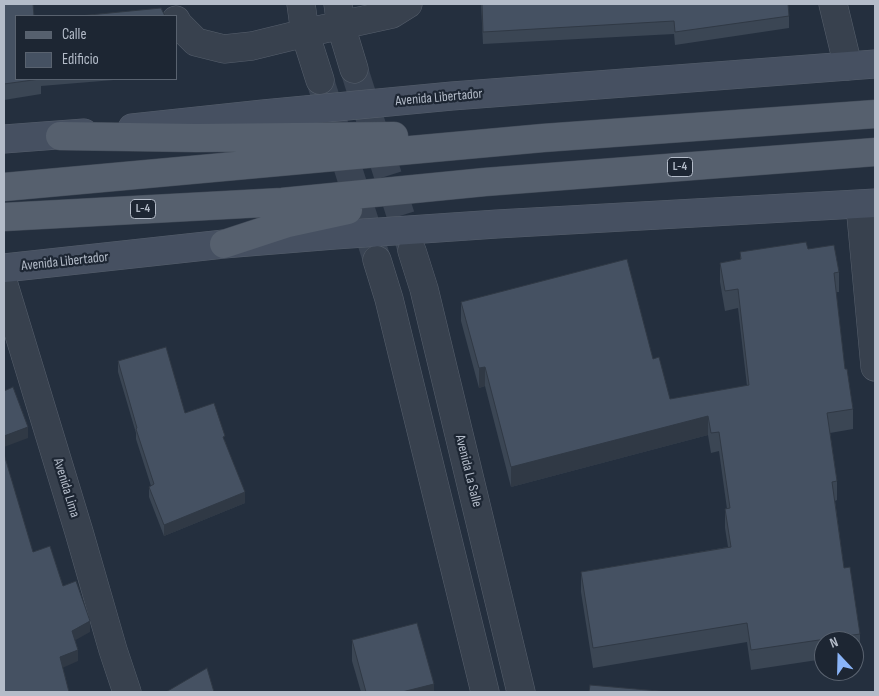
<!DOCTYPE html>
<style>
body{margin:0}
#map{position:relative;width:879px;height:696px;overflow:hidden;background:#242f3e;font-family:"Sofia Sans Condensed",sans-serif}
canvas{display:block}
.frame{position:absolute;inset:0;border:5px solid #b4bcc9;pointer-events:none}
.legend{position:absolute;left:15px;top:15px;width:162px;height:65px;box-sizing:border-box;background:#1d2633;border:1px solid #59626f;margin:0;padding:6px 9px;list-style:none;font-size:15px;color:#b4bcc9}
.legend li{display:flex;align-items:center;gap:10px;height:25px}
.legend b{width:25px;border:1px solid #59626f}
.north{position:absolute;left:814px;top:631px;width:50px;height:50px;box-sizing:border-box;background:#1d2633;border:1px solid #59626f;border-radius:50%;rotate:339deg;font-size:14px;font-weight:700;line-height:20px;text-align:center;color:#b4bcc9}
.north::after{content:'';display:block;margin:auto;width:18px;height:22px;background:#8ab4f8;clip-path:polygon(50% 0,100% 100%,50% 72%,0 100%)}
</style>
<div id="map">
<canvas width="879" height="696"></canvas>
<div class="frame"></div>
<ul class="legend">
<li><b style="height:6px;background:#56606e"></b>Calle</li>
<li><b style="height:14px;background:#455162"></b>Edificio</li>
</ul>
<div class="north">N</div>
</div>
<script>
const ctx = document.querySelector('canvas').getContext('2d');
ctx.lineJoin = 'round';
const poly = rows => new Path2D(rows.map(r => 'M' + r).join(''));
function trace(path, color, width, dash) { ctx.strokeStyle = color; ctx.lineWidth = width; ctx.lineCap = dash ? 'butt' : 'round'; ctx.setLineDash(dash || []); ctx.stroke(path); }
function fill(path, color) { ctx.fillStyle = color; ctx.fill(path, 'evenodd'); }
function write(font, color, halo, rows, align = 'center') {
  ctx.font = font + ' "Sofia Sans Condensed",sans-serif'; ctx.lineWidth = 4.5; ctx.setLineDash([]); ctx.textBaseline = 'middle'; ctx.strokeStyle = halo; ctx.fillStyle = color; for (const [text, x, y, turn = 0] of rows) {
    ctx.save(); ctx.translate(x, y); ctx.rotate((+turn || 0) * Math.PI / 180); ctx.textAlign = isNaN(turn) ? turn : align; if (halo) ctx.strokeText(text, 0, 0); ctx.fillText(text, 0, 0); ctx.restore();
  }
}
trace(poly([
 [354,69,412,251],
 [320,80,377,260]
]), '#3a4453', 28, [28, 14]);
const minor = poly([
 [301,4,305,33,320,80],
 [338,4,341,26,354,69],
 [833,4,848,66],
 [176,20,178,24,196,42,224,49,252,46,305,33,392,14,408,4],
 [860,205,875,367],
 [412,251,424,289,521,692],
 [377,260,389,299,485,692],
 [4,285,79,532,113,650,127,692]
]);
const secondary = poly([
 [132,128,263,114,452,96,875,64],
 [4,139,84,133],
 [4,268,224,244,335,235,497,224,875,203]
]);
const primary = poly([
 [60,136,196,138,394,136],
 [4,187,543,138,875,114],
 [4,217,282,202,485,182,875,152],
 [224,244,288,223,348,210]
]);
trace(minor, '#565f6c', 29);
trace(secondary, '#565f6c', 29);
trace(primary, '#414a57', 29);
trace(minor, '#38414e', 28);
trace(secondary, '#465061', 28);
trace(primary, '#56606e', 28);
fill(poly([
 [4,4,16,79,126,79,41,86,41,94,4,100],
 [481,4,788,4,789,16,789,28,675,45,674,34,483,44],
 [176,55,177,59,176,75],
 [808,249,839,272,839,292,836,292,845,369,853,409,853,429,830,433,837,481,837,500,835,501,844,568,860,634,860,654,854,655,854,641,824,641,824,659,751,670,747,642,593,668,581,592,581,572,728,547,725,528,725,509,727,509,719,451,711,453,708,435,511,487,485,386,479,388,461,321,461,302,653,359,670,399,747,386,738,308,725,311,720,282,720,263,740,259,740,252],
 [118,361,185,413,225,441,245,503,164,536,149,497,149,487,151,486,136,439,136,433,118,372],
 [352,640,434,692,361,692,352,661]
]), '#3b4654');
fill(poly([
 [485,367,485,386,479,388,479,368],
 [708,416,708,435,511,487,511,467],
 [28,427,28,438,4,447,4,436],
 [245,492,245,503,164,536,164,525],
 [90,621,90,632,72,642,72,631],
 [78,650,78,661,60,669,60,657],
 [434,684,434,692,402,692]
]), '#303945');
const building = poly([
 [4,4,33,4,34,16,16,16,16,79,40,79,4,84,4,4],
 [482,4,788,4,789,16,675,32,674,21,483,32,482,4],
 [161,8,165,16,79,16,161,8],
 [806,242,808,249,834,245,839,272,834,273,845,369,847,369,853,409,827,413,837,481,832,482,844,568,850,567,860,634,751,650,747,623,593,648,581,572,731,547,725,509,730,508,719,432,711,433,708,416,511,467,485,367,479,368,461,302,627,259,653,359,659,357,670,399,749,385,738,289,725,291,720,263,741,259,740,252,806,242],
 [166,347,185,413,214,403,225,436,223,437,245,492,164,525,149,487,154,484,136,429,137,428,118,361,166,347],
 [13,387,28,427,4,436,4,391,13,387],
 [4,454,33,552,50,546,63,586,76,581,90,621,72,631,78,650,60,657,69,692,4,692,4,454],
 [417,623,434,684,402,692,366,692,352,640,417,623],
 [207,668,214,692,166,692,207,668],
 [590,685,670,692,589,692,590,685]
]);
fill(building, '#455162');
trace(building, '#303945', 1);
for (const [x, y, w] of [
 [680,167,25],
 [143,209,25]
]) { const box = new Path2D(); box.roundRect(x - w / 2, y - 9.5, w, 19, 4); ctx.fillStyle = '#1d2633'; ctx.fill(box); trace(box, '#b4bcc9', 1); }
write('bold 12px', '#b4bcc9', null, [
 ["L-4",680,167],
 ["L-4",143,209]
]);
write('14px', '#b4bcc9', '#1d2633', [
 ["Avenida Libertador",439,98,-5],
 ["Avenida Libertador",65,262,-6],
 ["Avenida La Salle",468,471,76],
 ["Avenida Lima",66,488,73]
]);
</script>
